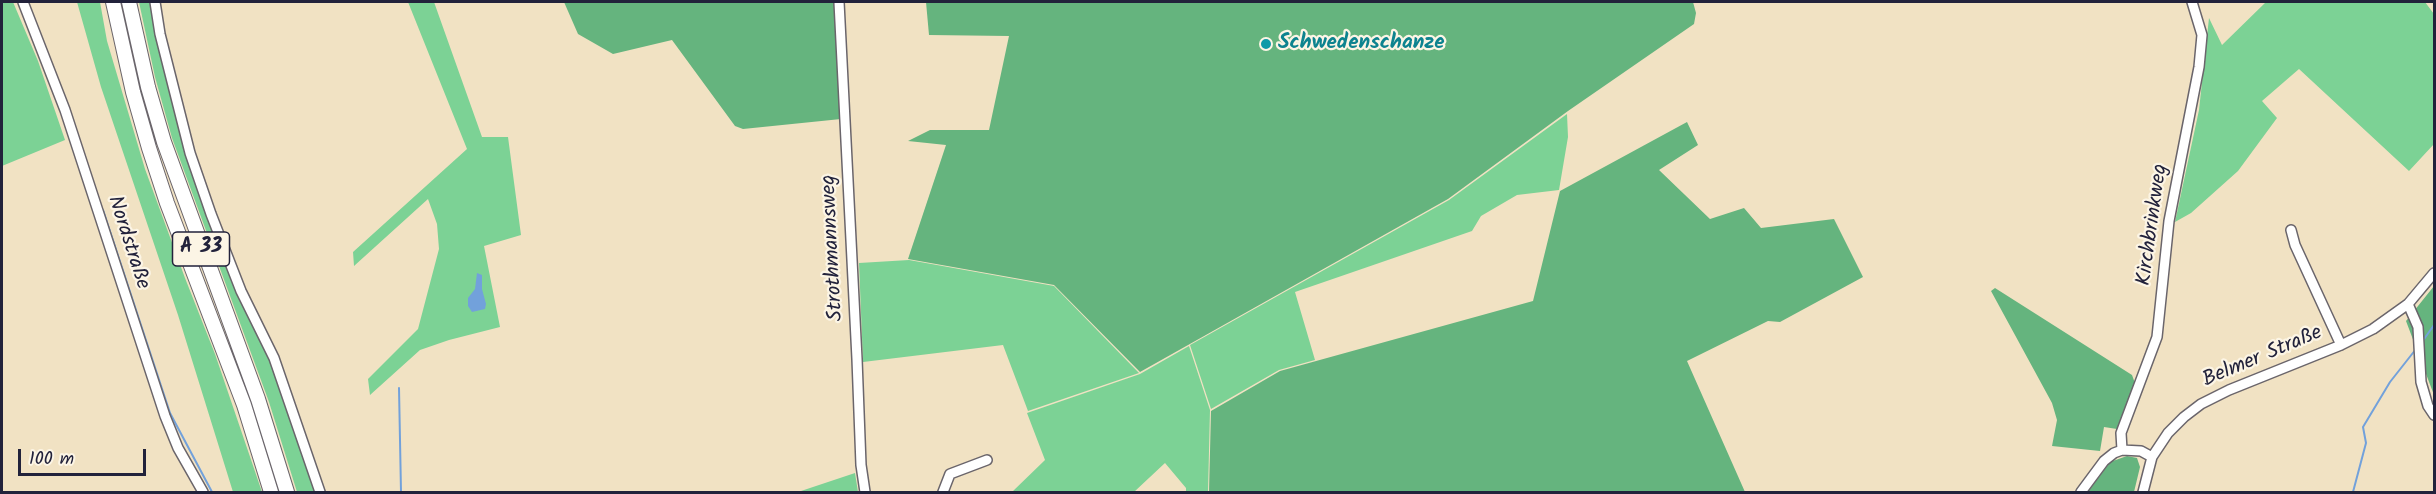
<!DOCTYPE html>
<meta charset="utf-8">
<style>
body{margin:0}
#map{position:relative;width:2436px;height:494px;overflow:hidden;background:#f1e2c3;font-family:Kalam,sans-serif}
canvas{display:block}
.frame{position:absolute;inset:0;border:3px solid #22223b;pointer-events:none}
.scale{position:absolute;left:18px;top:449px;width:128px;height:27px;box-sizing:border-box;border:3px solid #22223b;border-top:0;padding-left:8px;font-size:18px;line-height:21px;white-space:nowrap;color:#22223b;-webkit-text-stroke:4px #fcf5e5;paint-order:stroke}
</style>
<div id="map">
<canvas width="2436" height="494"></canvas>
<div class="frame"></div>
<div class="scale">100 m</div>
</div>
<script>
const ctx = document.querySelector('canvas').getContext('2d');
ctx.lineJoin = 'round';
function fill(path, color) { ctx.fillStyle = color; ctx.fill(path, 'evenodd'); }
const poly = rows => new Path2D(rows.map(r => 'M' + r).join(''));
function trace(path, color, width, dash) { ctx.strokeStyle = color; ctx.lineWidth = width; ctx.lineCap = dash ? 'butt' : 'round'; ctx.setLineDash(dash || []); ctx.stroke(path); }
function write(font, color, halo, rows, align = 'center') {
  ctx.font = font + ' Kalam,sans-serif'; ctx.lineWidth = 4.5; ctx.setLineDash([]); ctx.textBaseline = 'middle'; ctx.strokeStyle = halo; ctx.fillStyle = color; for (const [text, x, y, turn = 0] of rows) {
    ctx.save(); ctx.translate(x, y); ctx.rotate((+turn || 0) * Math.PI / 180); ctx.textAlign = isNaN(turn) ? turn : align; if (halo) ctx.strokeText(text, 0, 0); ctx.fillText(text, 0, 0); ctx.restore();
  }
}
fill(poly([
 [2,2,13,2,38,61,65,140,2,166],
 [77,2,100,2,107,41,145,169,185,278,215,354,262,492,233,492,178,315,101,87],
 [139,2,152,2,187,156,270,358,316,492,297,492,269,402,172,138,155,77],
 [408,2,434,2,482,137,508,137,521,235,484,246,500,327,449,340,420,350,370,395,368,379,418,329,439,249,437,224,428,199,354,266,353,252,467,149],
 [2266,2,2425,2,2434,14,2434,144,2409,171,2299,69,2262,101,2277,118,2238,171,2191,213,2175,222,2199,110,2209,18,2222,45],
 [1567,114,1568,137,1559,190,1517,195,1481,216,1472,231,1295,292,1315,360,1279,370,1211,409,1190,345,1449,200],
 [909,260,1054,286,1139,373,1028,411,1003,345,863,362,859,263],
 [1189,346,1210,410,1208,492,1186,492,1186,488,1165,463,1134,492,1012,492,1045,460,1027,413,1140,374],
 [855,473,858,492,798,492]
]), '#7cd295');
fill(poly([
 [564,2,834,2,841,119,743,129,735,126,672,40,613,54,578,34],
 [926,2,1693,2,1696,13,1694,24,1568,111,1448,199,1140,372,1054,285,908,259,946,145,908,141,930,130,989,130,1009,36,929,35],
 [1687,122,1698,145,1659,170,1710,219,1744,208,1761,228,1834,219,1863,277,1780,322,1768,321,1687,361,1745,492,1209,492,1211,411,1280,371,1533,301,1560,191],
 [2434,286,2434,395,2406,321],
 [1995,288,2132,375,2136,386,2117,429,2104,427,2100,451,2052,446,2057,420,2052,403,1991,291],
 [2127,456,2137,458,2140,467,2134,492,2088,492,2110,462]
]), '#65b47e');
fill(poly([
 [477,273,482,275,482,289,486,304,485,309,472,312,468,306,468,298,475,289]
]), '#72a1db');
trace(poly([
 [103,210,170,413,212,492],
 [2422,342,2434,325],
 [399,388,401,492],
 [2353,492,2366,443,2363,427,2390,382,2416,349]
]), '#72a1db', 2);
const minor = poly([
 [23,2,65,110,165,416,178,448,203,492],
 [155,2,160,34,190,153,211,214,241,291,274,358,320,492],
 [839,2,857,359,861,465,865,492],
 [2291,230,2295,245,2341,345],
 [2408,304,2418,327,2421,382,2428,406,2434,415],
 [2122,450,2121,433,2157,337,2169,221,2199,67,2202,35,2192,2],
 [943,492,950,474,987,460],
 [2081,492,2104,461,2114,453,2122,450,2141,451,2152,457],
 [2143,492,2152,457,2168,433,2184,417,2201,404,2229,390,2341,345,2373,329,2408,304,2434,273]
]);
const highway = poly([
 [113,2,133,92,149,148,167,203,244,405,271,492],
 [129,2,148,87,164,142,258,399,287,492]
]);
trace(minor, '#6a656b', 12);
trace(highway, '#6a656b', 16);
trace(minor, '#fff', 9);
trace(highway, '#fff', 14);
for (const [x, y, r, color] of [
 [1266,44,6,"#0f9aa8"]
]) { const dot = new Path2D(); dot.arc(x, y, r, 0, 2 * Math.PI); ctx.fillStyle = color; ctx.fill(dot); trace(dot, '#fcf5e5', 2); }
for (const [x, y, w] of [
 [201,249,57]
]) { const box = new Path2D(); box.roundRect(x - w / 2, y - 17, w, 34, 4.5); ctx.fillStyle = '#fcf5e5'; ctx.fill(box); trace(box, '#22223b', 1.5); }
write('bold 20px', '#22223b', null, [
 ["A 33",201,249]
]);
write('bold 21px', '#0d838f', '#fcf5e5', [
 ["Schwedenschanze",1278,44]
], 'left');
write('21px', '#22223b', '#fcf5e5', [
 ["Kirchbrinkweg",2154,225,-82],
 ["Nordstraße",127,243,72],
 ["Strothmannsweg",834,248,-93],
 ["Belmer Straße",2263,358,-23]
]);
</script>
